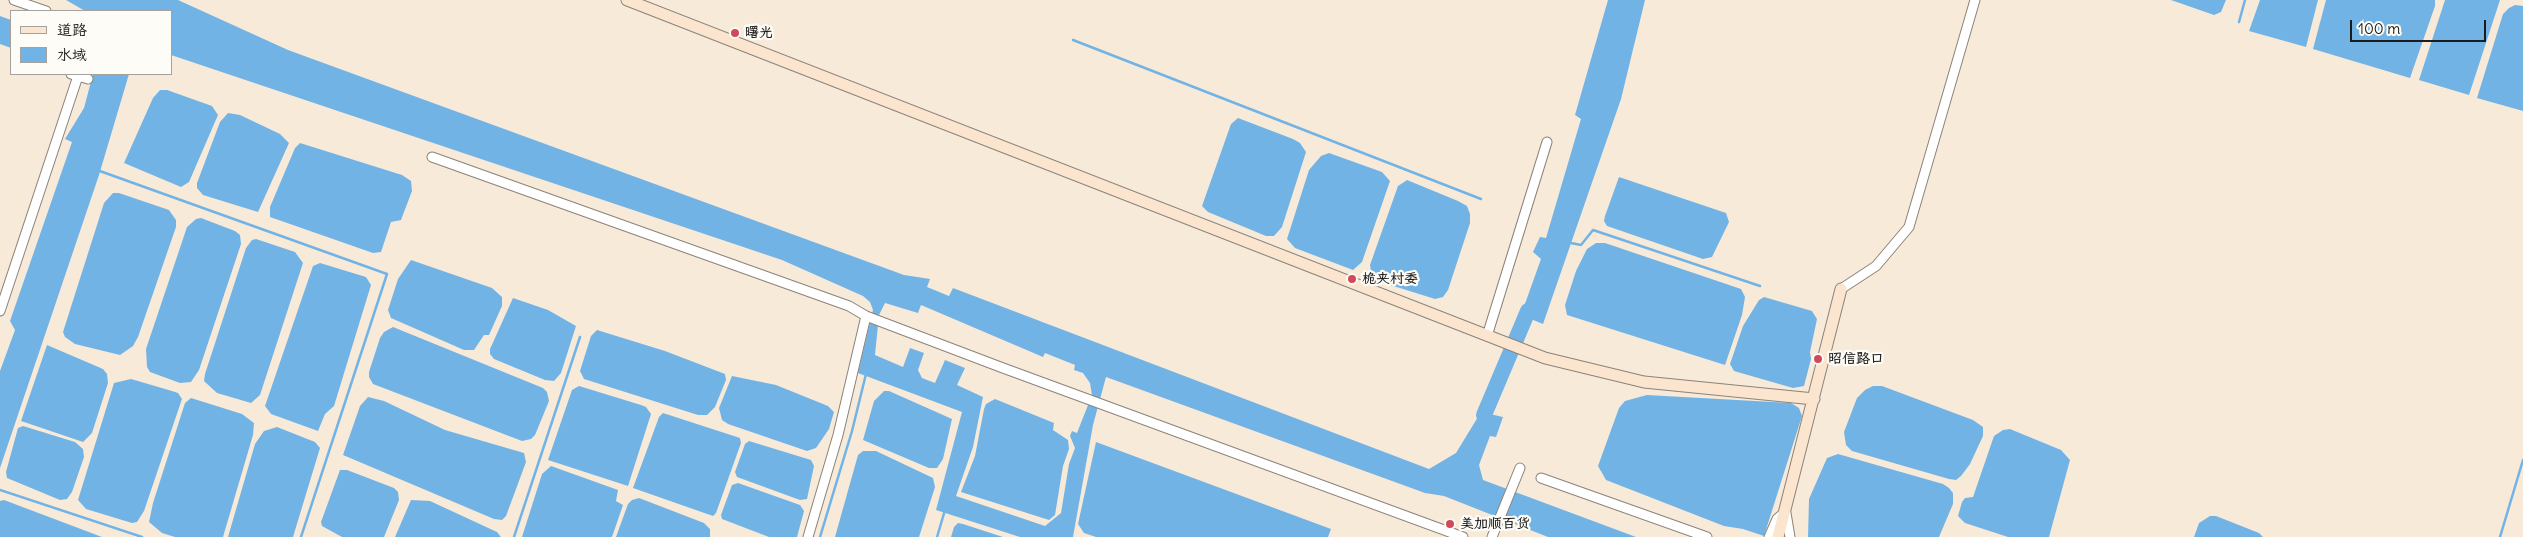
<!DOCTYPE html>
<meta charset="utf-8">
<style>
body{margin:0}
#map{position:relative;width:2523px;height:537px;overflow:hidden;background:#f8ead9;font-family:Delius,"LXGW WenKai TC",sans-serif}
canvas{display:block}
.legend{position:absolute;left:10px;top:10px;width:162px;height:65px;box-sizing:border-box;background:#fdfcf7;border:1px solid #a3a29f;margin:0;padding:6px 9px;list-style:none;font-size:15px;color:#1c1c1c}
.legend li{display:flex;align-items:center;gap:10px;height:25px}
.legend b{width:25px;border:1px solid #a3a29f}
.scale{position:absolute;left:2350px;top:20px;width:136px;height:22px;box-sizing:border-box;border:2px solid #1c1c1c;border-top:0;padding-left:6px;font-size:15px;line-height:18px;white-space:nowrap;color:#1c1c1c;-webkit-text-stroke:4px #fdfcf7;paint-order:stroke}
</style>
<div id="map">
<canvas width="2523" height="537"></canvas>
<ul class="legend">
<li><b style="height:6px;background:#fbe5cf"></b>道路</li>
<li><b style="height:14px;background:#72b3e6"></b>水域</li>
</ul>
<div class="scale">100 m</div>
</div>
<script>
const ctx = document.querySelector('canvas').getContext('2d');
ctx.lineJoin = 'round';
function fill(path, color) { ctx.fillStyle = color; ctx.fill(path, 'evenodd'); }
const poly = rows => new Path2D(rows.map(r => 'M' + r).join(''));
function trace(path, color, width, dash) { ctx.strokeStyle = color; ctx.lineWidth = width; ctx.lineCap = dash ? 'butt' : 'round'; ctx.setLineDash(dash || []); ctx.stroke(path); }
function write(font, color, halo, rows, align = 'center') {
  ctx.font = font + ' Delius,"LXGW WenKai TC",sans-serif'; ctx.lineWidth = 4.5; ctx.setLineDash([]); ctx.textBaseline = 'middle'; ctx.strokeStyle = halo; ctx.fillStyle = color; for (const [text, x, y, turn = 0] of rows) {
    ctx.save(); ctx.translate(x, y); ctx.rotate((+turn || 0) * Math.PI / 180); ctx.textAlign = isNaN(turn) ? turn : align; if (halo) ctx.strokeText(text, 0, 0); ctx.fillText(text, 0, 0); ctx.restore();
  }
}
fill(poly([
 [66,0,178,0,288,50,904,275,930,279,927,287,949,296,953,288,1429,469,1456,453,1481,412,1503,417,1496,437,1490,436,1479,465,1483,480,1636,537,1548,537,1444,496,1425,493,1106,377,1093,425,1073,537,1020,537,936,510,962,412,858,373,873,310,870,302,863,296,782,260,171,55,171,11,85,11],
 [885,303,918,313,921,305,1043,357,1045,353,1075,365,1074,370,1083,373,1090,383,1092,395,1077,433,1072,431,1070,436,1075,448,1069,464,1061,513,1045,526,956,496,973,447,983,397,957,385,965,368,945,360,935,383,922,378,918,370,924,353,910,348,903,367,875,355,879,315],
 [1608,0,1645,0,1621,99,1543,324,1521,315,1541,259,1533,252,1540,237,1546,238,1581,119,1575,115],
 [2171,0,2226,0,2221,12,2214,15],
 [2260,0,2318,0,2306,47,2249,31],
 [2326,0,2435,0,2435,6,2410,78,2313,49],
 [2445,0,2500,0,2469,95,2419,80],
 [2515,5,2523,6,2523,111,2477,98,2503,14,2509,8],
 [0,16,11,20,11,48,0,44],
 [93,74,129,74,99,175,0,468,0,371,15,330,10,321,72,142,65,139,84,108],
 [160,90,167,90,212,106,218,115,189,182,181,187,124,163,153,98],
 [228,113,240,115,280,134,289,143,258,212,203,195,197,188,197,183,220,122],
 [1238,118,1293,139,1300,143,1306,152,1282,227,1274,236,1266,236,1208,212,1202,206,1231,124],
 [300,143,402,175,411,181,412,191,401,220,391,222,381,252,373,253,270,217,270,207,295,148],
 [1329,153,1382,172,1390,181,1362,262,1353,270,1295,248,1287,239,1309,170,1321,156],
 [1619,177,1726,213,1729,222,1712,257,1703,259,1607,226,1604,221,1605,216],
 [1407,180,1458,201,1467,206,1470,214,1470,223,1448,290,1443,297,1435,299,1384,283,1373,277,1371,272,1370,265,1398,186],
 [113,193,119,193,169,210,176,220,176,227,138,337,133,346,120,355,75,344,65,337,63,332,104,203],
 [201,218,235,231,240,235,241,244,199,370,191,382,180,383,150,372,147,367,146,349,187,227,196,219],
 [256,239,295,252,303,263,260,395,251,403,217,393,204,381,205,374,246,248,252,240],
 [1596,243,1605,243,1741,289,1745,297,1742,315,1725,365,1567,315,1565,305,1576,271,1587,249],
 [411,260,492,288,502,297,502,306,489,335,484,335,474,350,464,350,391,318,388,310,398,279],
 [320,263,366,277,371,285,334,406,325,414,318,431,271,414,265,406,313,266],
 [1764,297,1812,311,1817,319,1810,352,1811,359,1804,386,1793,388,1734,371,1730,364,1743,326,1759,300],
 [513,298,548,310,576,326,561,373,554,381,545,380,494,359,490,354,490,349],
 [393,327,543,388,547,392,549,401,535,435,531,439,522,441,373,384,369,377,369,372,380,338,384,332],
 [597,330,665,351,725,374,726,380,715,407,707,415,698,415,584,379,580,371,591,336],
 [47,345,103,369,107,374,108,383,92,433,83,442,21,421],
 [732,376,776,385,828,406,834,412,829,429,816,448,807,451,728,424,722,420,719,408],
 [131,379,172,391,178,393,182,399,144,511,137,522,132,523,86,509,78,500,114,383],
 [579,386,641,405,646,407,651,414,628,486,548,460,572,390],
 [1873,386,1882,386,1973,420,1983,427,1983,436,1970,464,1961,476,1956,480,1949,479,1852,451,1846,445,1844,432,1857,398,1865,390],
 [884,391,889,391,952,419,943,459,937,468,929,468,863,440,874,401],
 [1647,395,1791,403,1799,408,1802,416,1764,536,1743,529,1724,526,1606,480,1598,466,1619,408,1625,401],
 [368,397,384,401,445,430,524,453,526,462,506,516,502,520,494,519,343,455,360,406],
 [191,398,242,414,254,423,253,435,223,537,175,537,162,533,149,522,153,503,185,403],
 [995,399,1054,423,1053,430,1068,440,1069,449,1063,466,1055,515,1049,520,961,492,975,456,984,409,986,404],
 [663,413,740,438,741,443,716,513,713,516,633,488,659,417],
 [23,426,75,442,83,449,84,457,72,492,67,499,60,500,7,478,6,472,18,428],
 [277,427,315,442,320,448,293,537,228,537,255,444,264,431],
 [2010,429,2061,450,2070,460,2049,537,2008,537,1965,523,1958,516,1962,502,1965,498,1973,497,1994,436,2003,430],
 [749,441,811,460,814,466,807,499,800,500,737,477,735,472,745,444],
 [1096,442,1331,529,1328,537,1096,537,1084,533,1078,524],
 [863,451,876,451,933,478,935,487,919,537,835,537,858,455],
 [1838,454,1943,484,1949,488,1953,493,1953,504,1939,537,1808,537,1809,499,1827,458],
 [551,466,618,490,616,501,623,505,612,537,522,537,542,474],
 [340,470,347,470,394,488,398,492,399,500,384,537,342,537,322,526,321,522],
 [738,483,800,505,804,511,797,537,769,537,722,519,721,515,732,485],
 [639,498,704,523,710,529,710,537,616,537,628,504,632,500],
 [4,500,102,537,0,537,0,501],
 [411,500,430,501,497,532,501,537,395,537],
 [2210,516,2216,516,2259,533,2263,537,2194,537,2199,523],
 [958,523,963,524,1003,537,951,537,954,527]
]), '#72b3e6');
trace(poly([
 [2239,22,2245,0],
 [1073,40,1481,199],
 [97,170,387,274,301,537],
 [1571,243,1581,245,1593,230,1760,286],
 [0,490,142,537],
 [514,537,580,337],
 [820,537,852,431,866,374],
 [937,537,945,510],
 [2500,537,2523,460]
]), '#72b3e6', 2.5);
trace(poly([
 [1484,415,1528,311]
]), '#72b3e6', 16);
const street = poly([
 [14,0,46,11],
 [71,74,88,79],
 [432,157,849,306,866,316,1003,368,1463,537],
 [1841,289,1876,266,1909,227,1975,0],
 [0,311,78,76],
 [1487,336,1547,142],
 [1541,478,1707,537],
 [1786,513,1790,537],
 [808,537,838,435,866,316],
 [1492,537,1520,468],
 [1769,537,1777,519,1784,513]
]);
const secondary = poly([
 [627,0,1545,358,1644,382,1814,399],
 [1778,537,1841,289]
]);
trace(street, '#8a837a', 11);
trace(secondary, '#8a837a', 13);
trace(street, '#fff', 9);
trace(secondary, '#fbe5cf', 11);
for (const [x, y, r, color] of [
 [735,33,5,"#d1495b"],
 [1352,279,5,"#d1495b"],
 [1818,359,5,"#d1495b"],
 [1450,524,5,"#d1495b"]
]) { const dot = new Path2D(); dot.arc(x, y, r, 0, 2 * Math.PI); ctx.fillStyle = color; ctx.fill(dot); trace(dot, '#fdfcf7', 2); }
write('bold 14px', '#1c1c1c', '#fdfcf7', [
 ["曙光",745,33],
 ["桅夹村委",1362,279],
 ["昭信路口",1828,359],
 ["美加顺百货",1460,524]
], 'left');
</script>
